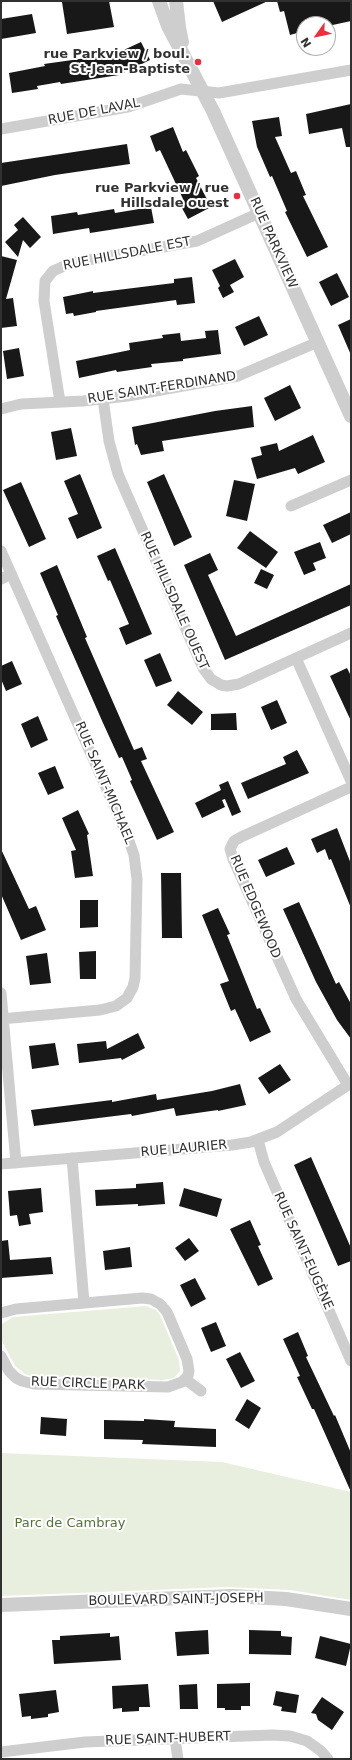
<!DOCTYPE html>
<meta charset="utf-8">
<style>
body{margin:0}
#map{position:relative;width:352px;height:1760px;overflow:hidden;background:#fff;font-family:"DejaVu Sans",sans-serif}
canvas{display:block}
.frame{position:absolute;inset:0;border:2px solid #313131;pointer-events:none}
.north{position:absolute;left:296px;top:16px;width:40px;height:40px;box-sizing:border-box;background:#fff;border:1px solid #adadad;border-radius:50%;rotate:237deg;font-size:11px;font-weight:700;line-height:16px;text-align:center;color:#313131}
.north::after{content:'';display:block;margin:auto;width:14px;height:18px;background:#ef2d3f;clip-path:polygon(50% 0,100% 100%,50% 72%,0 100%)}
</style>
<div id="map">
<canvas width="352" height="1760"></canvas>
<div class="frame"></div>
<div class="north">N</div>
</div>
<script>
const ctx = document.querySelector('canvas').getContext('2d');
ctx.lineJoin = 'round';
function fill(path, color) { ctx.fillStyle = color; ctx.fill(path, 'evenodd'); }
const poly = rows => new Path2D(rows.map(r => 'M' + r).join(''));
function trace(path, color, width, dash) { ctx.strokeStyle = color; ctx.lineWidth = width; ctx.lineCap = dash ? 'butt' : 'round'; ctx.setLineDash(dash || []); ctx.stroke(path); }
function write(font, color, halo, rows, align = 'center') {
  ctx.font = font + ' "DejaVu Sans",sans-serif'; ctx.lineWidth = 4; ctx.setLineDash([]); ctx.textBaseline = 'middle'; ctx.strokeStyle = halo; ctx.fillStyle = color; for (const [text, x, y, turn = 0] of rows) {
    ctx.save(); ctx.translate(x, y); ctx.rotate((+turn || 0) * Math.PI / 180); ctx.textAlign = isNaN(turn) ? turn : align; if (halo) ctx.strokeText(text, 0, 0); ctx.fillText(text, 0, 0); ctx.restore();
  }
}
fill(poly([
 [146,1306,156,1310,160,1315,179,1360,180,1371,174,1378,163,1380,31,1376,25,1374,15,1366,1,1339,2,1324,13,1317],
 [1,1453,222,1462,351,1492,351,1600,290,1590,228,1587,1,1596]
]), '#e8efdf');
fill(poly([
 [70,1,109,1,114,27,67,34,62,2],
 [213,1,268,1,222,22],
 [277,1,351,1,351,21,328,26,328,24,304,24,304,31,290,35,284,11,280,12],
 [32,14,36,33,1,39,1,19],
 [141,42,150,60,119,75,61,84,60,82,37,86,38,89,12,93,9,73,45,66,44,64,115,54],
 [351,104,351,147,346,147,342,128,309,134,306,114],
 [279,117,282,136,275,137,291,173,296,171,306,195,303,196,328,247,307,257,285,212,287,211,272,176,270,177,257,147,252,121],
 [173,127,183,152,186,150,199,176,196,178,211,207,188,219,178,201,183,199,160,150,156,152,150,136],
 [127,144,130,164,55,175,1,186,1,163],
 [151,207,154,223,90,233,89,228,53,234,51,216,77,212,78,215,114,209,115,213],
 [23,217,41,237,30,248,23,240,18,257,5,242,18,230,14,225],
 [1,256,17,260,6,299,13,298,17,326,1,328],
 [235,259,244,277,230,285,234,292,223,298,218,288,220,286,212,270],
 [337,273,349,297,331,306,319,282],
 [192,277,195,303,177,305,176,300,96,311,96,312,74,316,73,313,66,314,63,297,93,291,93,293,174,283,174,279],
 [259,316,268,335,244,346,235,327],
 [351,319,351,355,338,325],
 [218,330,221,354,183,359,183,361,151,364,152,367,117,372,116,370,79,378,76,361,130,350,129,343,163,338,162,335,180,333,181,341,206,338,205,331],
 [19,348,24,376,7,379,3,351],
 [290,385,301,408,275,421,264,398],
 [252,406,254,427,162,441,164,451,141,455,137,444,135,445,132,427,215,411],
 [71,428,77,456,56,460,51,432],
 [313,435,325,462,298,474,295,468,257,479,251,458,262,455,260,447,277,443,279,451],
 [80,474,102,528,77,539,68,518,78,514,64,481],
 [164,474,192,537,174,546,147,482],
 [234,480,255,484,247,521,226,516],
 [21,482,46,539,29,547,3,490],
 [351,512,351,534,332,543,323,525],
 [250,531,278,552,266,568,237,548],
 [320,542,326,558,313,563,316,570,304,575,294,552],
 [115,548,152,634,126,645,119,628,129,624,110,580,108,581,97,556],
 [210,553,218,570,208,575,236,636,351,584,351,605,225,660,184,565],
 [57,565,87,637,85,638,134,750,142,747,147,759,141,761,174,832,157,840,130,781,132,780,122,757,119,758,103,723,56,616,58,615,40,573],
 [261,569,274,575,267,589,254,583],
 [160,653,172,681,156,687,144,660],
 [12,661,22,684,6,691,1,679,1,666],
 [347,668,351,676,351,721,330,676],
 [178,691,203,712,192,725,167,705],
 [277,700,287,723,271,730,261,707],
 [236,713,237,730,211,730,211,714],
 [38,716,48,740,31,748,21,724],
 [297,750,309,773,248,799,241,783,286,764,283,757],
 [55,766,64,788,48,795,38,773],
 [228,781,241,812,232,816,225,799,222,800,225,807,202,818,195,803,221,790,219,785],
 [78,810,89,834,87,835,93,876,75,878,71,851,76,850,62,818],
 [337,828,351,864,351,908,331,859,329,860,325,849,317,853,311,839],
 [287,847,295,864,266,877,258,860],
 [1,849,29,909,36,906,46,930,21,940,1,894],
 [161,873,181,873,182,938,162,938],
 [80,900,98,900,98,927,80,928],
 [299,902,336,984,339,982,351,1004,351,1039,337,1020,316,982,283,909],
 [218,908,230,934,227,935,257,1009,260,1008,271,1032,250,1042,235,1009,231,1011,220,984,229,981,202,915],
 [96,951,96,979,80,979,79,952],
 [47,953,51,983,30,985,26,956],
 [138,1033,145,1048,122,1060,121,1058,79,1063,77,1044,106,1041,107,1049],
 [55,1043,59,1065,32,1069,29,1046],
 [280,1064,291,1080,269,1094,258,1078],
 [240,1084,246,1105,218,1111,218,1110,176,1116,174,1108,132,1116,131,1114,34,1126,31,1110,112,1100,112,1102,156,1094,157,1100,212,1091],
 [311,1157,351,1248,351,1261,338,1266,294,1165],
 [163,1182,165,1204,138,1206,138,1204,96,1206,95,1190,136,1188,136,1184],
 [41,1188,43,1212,29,1214,31,1224,19,1226,17,1215,10,1216,8,1191],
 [184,1188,222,1199,217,1217,179,1206],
 [250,1220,261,1245,258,1246,273,1279,258,1286,230,1229],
 [189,1238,199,1251,185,1261,175,1248],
 [8,1240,10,1260,51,1257,53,1274,1,1278,1,1241],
 [130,1247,132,1267,105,1270,103,1251],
 [195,1278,206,1299,191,1307,180,1285],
 [216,1322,226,1346,211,1352,201,1328],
 [298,1332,308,1356,306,1357,334,1416,335,1415,351,1453,351,1492,314,1409,312,1409,297,1377,300,1376,283,1339],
 [240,1352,255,1381,241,1388,226,1359],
 [247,1399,261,1408,249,1429,235,1420],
 [41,1417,67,1419,66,1436,40,1434],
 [144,1419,175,1421,174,1427,216,1429,216,1447,142,1444,143,1440,104,1439,104,1420,144,1421],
 [208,1630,209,1654,177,1656,175,1632],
 [249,1630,281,1631,281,1636,292,1637,291,1655,249,1654],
 [110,1633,110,1637,119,1636,121,1660,54,1664,52,1640,60,1640,60,1636],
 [320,1636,351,1644,346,1666,315,1658],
 [250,1683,250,1706,241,1706,241,1710,225,1710,225,1708,217,1708,217,1684],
 [148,1684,150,1707,139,1707,139,1711,122,1712,122,1708,113,1709,112,1686],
 [197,1684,198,1709,180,1709,179,1685],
 [56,1690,59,1712,48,1714,48,1717,31,1719,31,1716,22,1717,19,1694],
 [276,1691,299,1695,296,1713,281,1711,282,1707,273,1705],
 [322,1697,344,1712,332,1730,318,1720,316,1714,311,1713]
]), '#181818');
trace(poly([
 [1,129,128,107,181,89,219,93,351,70],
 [103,399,109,441,118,474,203,668,211,679,221,685,227,686,239,684,351,633],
 [60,402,44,301,45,281,53,271,71,263,197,241,259,213],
 [1,409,21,404,83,401,128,396,238,376,318,342],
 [291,506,351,480],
 [1,551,127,835,134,855,137,879,135,978,133,987,127,998,116,1006,100,1010,1,1019],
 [1,579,11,574],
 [296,658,351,781],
 [1,993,16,1163],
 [348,1085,296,999,233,859,230,849,234,841,241,837,351,787],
 [258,1140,264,1162,351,1361],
 [72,1158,84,1303],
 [1,1164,232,1145,251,1142,277,1132,351,1083],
 [1,1313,16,1309,142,1298,151,1299,160,1304,167,1312,187,1359,189,1371,188,1376,182,1382,168,1387,34,1384,22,1381,16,1378,9,1371,1,1356],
 [185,1379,201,1391],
 [175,1739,178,1759],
 [1,1752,85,1742,273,1735,290,1736,307,1741,321,1751,328,1759]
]), '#cecece', 11);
trace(poly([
 [159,1,168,26,213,111,351,416],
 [176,1,179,27,182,42],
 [1,1605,232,1596,286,1599,351,1609]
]), '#cecece', 14);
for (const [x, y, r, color] of [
 [198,62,4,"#ef2d3f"],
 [237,196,4,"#ef2d3f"]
]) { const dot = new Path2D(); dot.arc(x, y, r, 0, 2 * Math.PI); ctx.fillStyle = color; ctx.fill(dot); trace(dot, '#fff', 1.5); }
write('bold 13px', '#313131', '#fff', [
 ["rue Parkview / boul.",190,55],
 ["St-Jean-Baptiste",190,70],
 ["rue Parkview / rue",229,189],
 ["Hillsdale ouest",229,204]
], 'right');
write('13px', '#313131', '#fff', [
 ["RUE DE LAVAL",94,112,-11],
 ["RUE PARKVIEW",273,243,66],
 ["RUE HILLSDALE EST",127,254,-11],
 ["RUE SAINT-FERDINAND",162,388,-9],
 ["RUE HILLSDALE OUEST",174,601,66],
 ["RUE SAINT-MICHAEL",104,783,67],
 ["RUE EDGEWOOD",255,907,67],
 ["RUE LAURIER",184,1149,-5],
 ["RUE SAINT-EUGÈNE",303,1251,66],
 ["RUE CIRCLE PARK",88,1384,2],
 ["BOULEVARD SAINT-JOSEPH",176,1600,-1],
 ["RUE SAINT-HUBERT",168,1739,-2]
]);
write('13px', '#55713b', '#fff', [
 ["Parc de Cambray",70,1524]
]);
</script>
